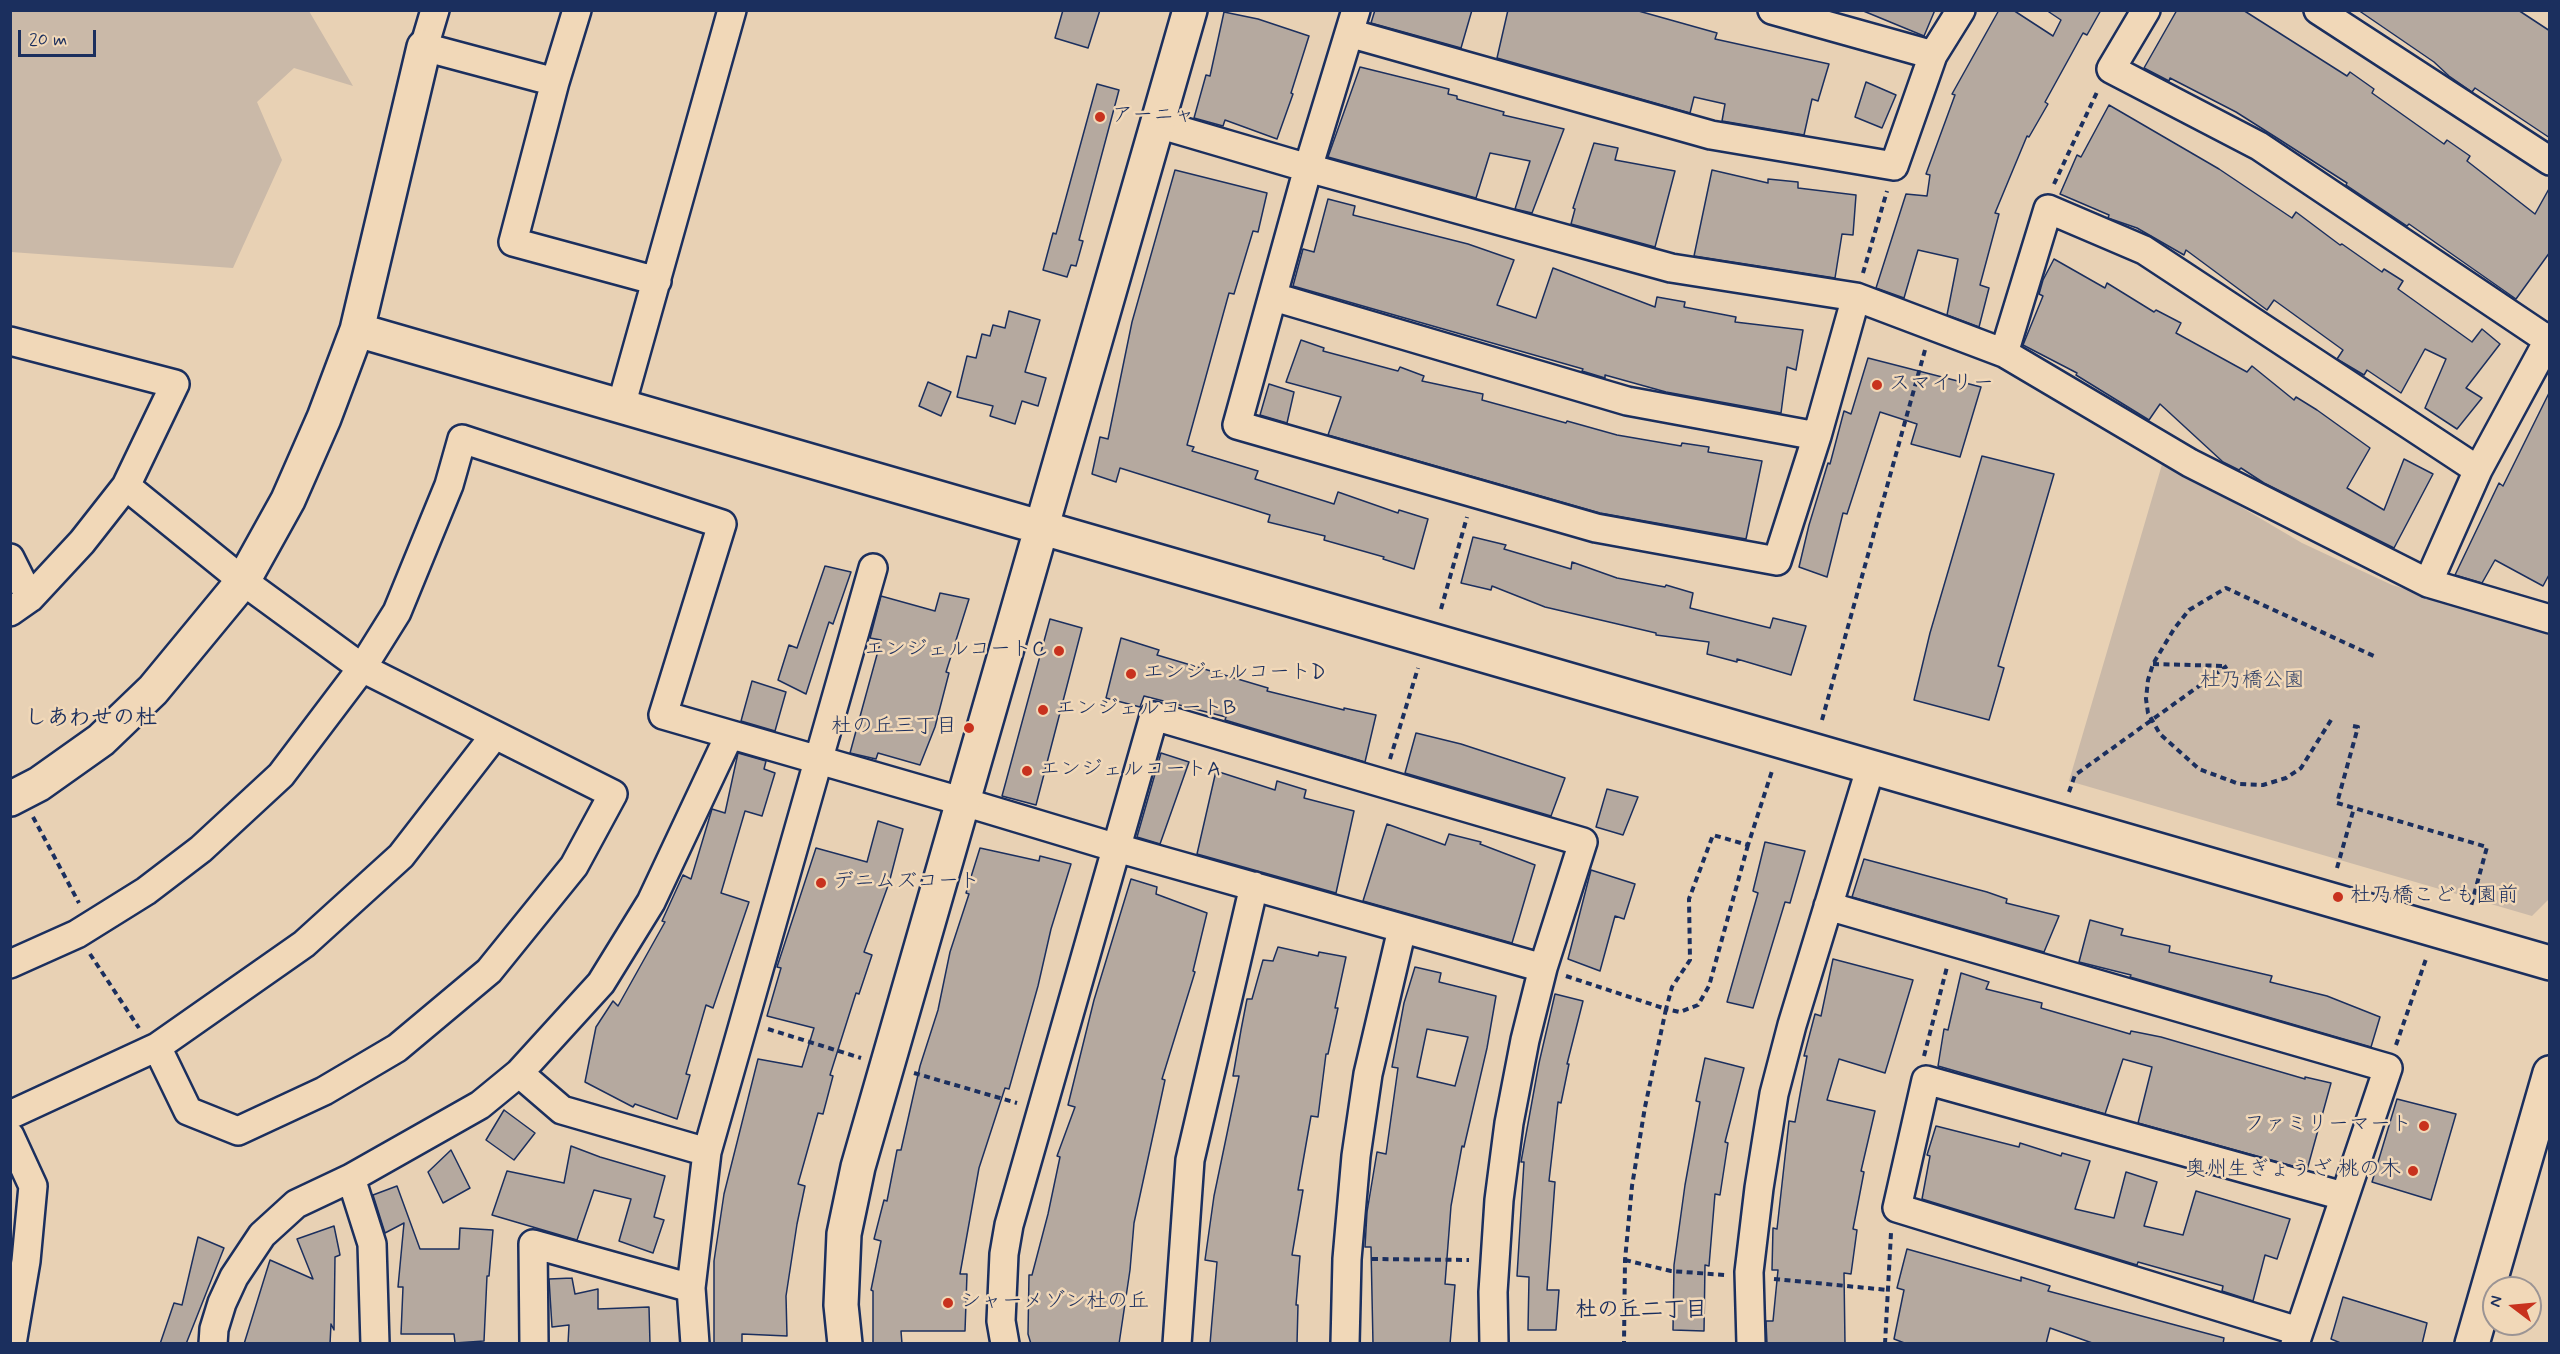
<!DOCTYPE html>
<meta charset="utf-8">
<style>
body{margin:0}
#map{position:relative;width:2560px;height:1354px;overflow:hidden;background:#e8d1b4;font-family:Mynerve,sans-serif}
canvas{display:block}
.frame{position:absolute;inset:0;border:12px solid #1b2f5e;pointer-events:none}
.north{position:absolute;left:2482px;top:1276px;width:60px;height:60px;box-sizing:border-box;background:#f1d8b8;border:2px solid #9b9494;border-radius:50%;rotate:286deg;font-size:16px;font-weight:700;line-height:24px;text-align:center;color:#1b2f5e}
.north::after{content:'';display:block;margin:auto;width:21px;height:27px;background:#c8321e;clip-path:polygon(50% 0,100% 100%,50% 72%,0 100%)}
.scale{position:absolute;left:18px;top:30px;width:78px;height:27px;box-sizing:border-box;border:3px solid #1b2f5e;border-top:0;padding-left:8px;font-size:18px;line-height:21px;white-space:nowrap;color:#1b2f5e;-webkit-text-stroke:4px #f1d8b8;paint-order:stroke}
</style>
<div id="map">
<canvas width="2560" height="1354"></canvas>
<div class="frame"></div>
<div class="north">N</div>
<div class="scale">20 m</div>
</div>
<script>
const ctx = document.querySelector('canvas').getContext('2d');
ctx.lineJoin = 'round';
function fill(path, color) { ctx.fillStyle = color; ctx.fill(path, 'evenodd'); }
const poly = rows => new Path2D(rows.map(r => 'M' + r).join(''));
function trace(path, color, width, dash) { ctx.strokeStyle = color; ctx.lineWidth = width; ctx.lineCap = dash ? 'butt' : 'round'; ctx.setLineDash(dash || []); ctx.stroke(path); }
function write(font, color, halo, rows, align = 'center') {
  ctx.font = font + ' Mynerve,"Klee One",sans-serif'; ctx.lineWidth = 5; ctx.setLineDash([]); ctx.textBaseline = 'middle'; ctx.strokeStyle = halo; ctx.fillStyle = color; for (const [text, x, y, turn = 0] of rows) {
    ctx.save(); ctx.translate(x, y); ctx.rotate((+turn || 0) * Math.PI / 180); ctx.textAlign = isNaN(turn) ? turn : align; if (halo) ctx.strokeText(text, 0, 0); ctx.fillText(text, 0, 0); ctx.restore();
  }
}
fill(poly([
 [10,11,309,11,353,86,294,68,257,102,282,160,233,268,11,252],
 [2163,461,2302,543,2392,585,2549,632,2549,899,2532,916,2069,781]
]), '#cab9a8');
const building = poly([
 [1063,10,1100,10,1088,48,1055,38,1063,10],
 [1375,10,1472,10,1461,48,1371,23,1375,10],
 [1508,10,1635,10,1717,33,1715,39,1829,64,1818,101,1812,99,1804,135,1722,121,1725,104,1694,97,1690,113,1497,58,1508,10],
 [1861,10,1935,10,1924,36,1861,10],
 [1999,10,2013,10,2053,36,2061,20,2046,10,2101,10,2087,35,2083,33,2045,102,2048,104,2029,137,2027,136,1995,213,1999,214,1980,285,1989,288,1979,327,1947,315,1958,259,1918,250,1904,298,1876,288,1906,194,1927,196,1930,175,1926,174,1955,95,1952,94,1999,10],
 [2177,10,2243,10,2347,76,2350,72,2374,89,2372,93,2444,144,2447,140,2470,156,2467,161,2535,214,2550,187,2550,252,2516,299,2409,224,2407,226,2346,185,2347,183,2277,138,2236,112,2170,78,2169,81,2144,68,2177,10],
 [2358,10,2518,10,2550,31,2550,138,2475,88,2472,92,2449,76,2434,62,2358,10],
 [1224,12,1258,19,1309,36,1291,93,1293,94,1277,139,1225,120,1223,126,1194,118,1206,75,1210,76,1224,12],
 [1360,67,1449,89,1448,94,1457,96,1457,99,1504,112,1503,115,1564,129,1532,213,1515,209,1530,161,1490,153,1476,198,1328,157,1360,67],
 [1866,82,1896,95,1882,128,1855,117,1866,82],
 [1097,84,1119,90,1079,240,1083,241,1076,266,1071,265,1067,277,1043,270,1053,233,1056,234,1097,84],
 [2109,105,2219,169,2292,218,2296,212,2340,245,2342,244,2382,272,2384,269,2403,281,2398,289,2472,342,2482,329,2500,344,2466,388,2482,398,2457,429,2425,408,2446,359,2425,349,2401,393,2367,370,2364,375,2337,359,2343,350,2274,300,2267,310,2186,250,2184,255,2137,228,2108,218,2109,215,2060,194,2077,155,2081,157,2109,105],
 [1594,143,1618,148,1615,160,1675,171,1655,247,1571,224,1575,209,1573,208,1594,143],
 [1175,170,1267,193,1258,232,1253,231,1234,294,1229,293,1187,445,1194,447,1192,451,1258,471,1255,479,1334,504,1338,492,1398,513,1399,510,1428,519,1414,569,1383,559,1384,557,1324,540,1325,536,1268,522,1270,515,1120,468,1116,482,1092,474,1100,437,1108,439,1132,322,1175,170],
 [1712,170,1768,183,1768,179,1798,182,1798,188,1856,195,1853,235,1842,234,1835,278,1694,256,1712,170],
 [1328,199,1355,206,1353,215,1468,244,1514,260,1497,305,1536,318,1553,268,1655,307,1657,297,1685,302,1684,307,1736,317,1735,322,1803,330,1796,370,1787,367,1781,413,1666,392,1605,375,1605,378,1582,371,1583,369,1293,286,1303,249,1314,252,1328,199],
 [2054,259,2105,288,2107,283,2154,312,2156,310,2181,323,2176,333,2247,372,2252,366,2294,400,2296,397,2317,410,2370,448,2347,488,2384,510,2404,459,2433,474,2394,548,2264,483,2241,468,2239,470,2223,462,2160,404,2149,420,2076,375,2077,373,2023,345,2043,296,2039,294,2043,280,2054,259],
 [1009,311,1040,320,1025,372,1046,378,1038,406,1022,401,1015,424,990,416,993,406,957,397,967,356,976,358,982,334,990,336,993,325,1005,328,1009,311],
 [1301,340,1324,348,1323,351,1398,371,1400,367,1424,376,1422,381,1483,394,1482,400,1566,423,1567,421,1617,435,1681,446,1682,443,1709,447,1708,452,1762,461,1746,539,1600,513,1328,435,1341,397,1286,382,1301,340],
 [1868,358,1981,387,1960,457,1911,444,1917,424,1880,412,1847,514,1843,513,1827,577,1799,567,1809,525,1828,463,1830,464,1844,411,1851,414,1868,358],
 [928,382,951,392,941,416,919,406,928,382],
 [1269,384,1294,392,1287,423,1260,415,1269,384],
 [2550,391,2550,573,2543,586,2495,560,2482,583,2455,575,2499,483,2503,486,2550,391],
 [1982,456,2054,474,1998,666,2004,668,1989,720,1914,700,1930,633,1982,456],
 [1473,537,1506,545,1504,549,1571,569,1572,562,1617,578,1665,587,1666,585,1693,593,1690,608,1770,628,1773,618,1806,626,1791,675,1737,659,1737,662,1707,654,1709,642,1656,635,1656,633,1545,607,1492,586,1491,590,1461,583,1473,537],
 [825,566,851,572,833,624,829,622,806,694,778,680,789,645,797,648,825,566],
 [940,593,969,599,946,672,949,673,935,727,920,765,878,753,876,759,850,753,881,640,870,638,881,596,935,611,940,593],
 [1050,619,1082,628,1036,805,1002,796,1050,619],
 [1121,638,1159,650,1157,655,1268,688,1267,691,1344,710,1344,708,1376,715,1365,762,1225,720,1226,717,1144,696,1140,707,1106,698,1121,638],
 [752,681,786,692,775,731,741,721,752,681],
 [1416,733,1461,744,1565,778,1551,816,1405,773,1416,733],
 [738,753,766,761,764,769,775,773,762,816,745,811,721,893,749,902,713,1008,706,1005,686,1074,690,1075,677,1119,635,1104,633,1107,585,1082,596,1027,613,1001,618,1006,665,922,662,921,683,875,691,879,712,809,725,813,738,753],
 [1161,753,1189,762,1160,844,1137,837,1161,753],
 [1216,771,1275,790,1277,781,1306,790,1304,798,1354,811,1336,893,1197,854,1216,771],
 [1607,789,1638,797,1623,835,1596,827,1607,789],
 [878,821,903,829,889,883,864,952,872,955,859,994,856,993,830,1075,833,1076,823,1114,818,1113,798,1184,805,1186,797,1224,786,1296,787,1336,742,1334,742,1344,714,1344,714,1261,724,1194,758,1059,802,1067,814,1028,767,1016,781,968,777,967,816,848,867,862,878,821],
 [1387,824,1445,845,1449,834,1481,842,1480,844,1535,865,1512,943,1363,901,1387,824],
 [1765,842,1805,851,1790,903,1785,902,1753,1008,1727,1002,1758,893,1753,891,1765,842],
 [980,848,1039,861,1040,856,1071,864,1051,929,1038,986,1009,1089,1005,1088,979,1168,960,1274,967,1274,965,1331,901,1331,902,1344,873,1344,873,1291,871,1290,881,1241,874,1239,884,1200,887,1201,897,1150,901,1150,920,1066,938,1010,950,952,969,894,966,893,980,848],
 [1864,859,1987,892,2007,899,2006,903,2059,916,2044,952,1852,897,1864,859],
 [1591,870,1635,884,1624,919,1615,916,1600,971,1568,959,1591,870],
 [1131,879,1157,887,1156,894,1207,913,1193,971,1195,972,1162,1079,1165,1080,1134,1223,1130,1270,1119,1344,1031,1344,1028,1334,1029,1275,1032,1275,1048,1214,1060,1157,1057,1156,1075,1107,1068,1105,1094,1000,1131,879],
 [2090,920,2123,929,2121,935,2170,946,2169,952,2272,976,2270,982,2327,996,2380,1017,2371,1047,2130,977,2131,975,2079,962,2090,920],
 [1278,947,1318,956,1319,952,1346,957,1335,1008,1338,1008,1328,1054,1326,1054,1318,1117,1311,1116,1298,1190,1303,1190,1292,1255,1300,1256,1296,1305,1298,1305,1297,1344,1210,1344,1217,1262,1205,1260,1214,1196,1239,1076,1233,1076,1241,1030,1247,999,1252,999,1263,960,1273,961,1278,947],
 [1833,959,1913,980,1885,1073,1839,1059,1827,1100,1875,1111,1861,1171,1864,1172,1853,1229,1857,1230,1851,1274,1844,1273,1845,1344,1767,1344,1766,1321,1773,1321,1778,1270,1772,1270,1773,1228,1777,1229,1789,1121,1795,1122,1807,1056,1804,1056,1815,1014,1821,1016,1833,959],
 [1415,967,1441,973,1439,982,1496,996,1487,1048,1464,1147,1462,1146,1451,1206,1445,1284,1455,1285,1450,1344,1373,1344,1371,1247,1365,1247,1367,1212,1377,1152,1386,1154,1398,1068,1392,1067,1404,1003,1415,967],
 [1427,1029,1468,1037,1455,1086,1417,1077,1427,1029],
 [1961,973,1989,982,1986,989,2042,1003,2041,1008,2130,1034,2131,1031,2161,1037,2305,1079,2305,1077,2331,1083,2307,1170,2138,1123,2152,1067,2123,1059,2105,1114,1938,1066,1944,1029,1948,1030,1961,973],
 [1555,994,1583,1001,1567,1064,1569,1064,1561,1103,1558,1102,1549,1181,1555,1182,1547,1290,1559,1290,1556,1330,1528,1330,1529,1277,1517,1276,1524,1162,1521,1162,1539,1063,1555,994],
 [1705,1058,1744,1068,1725,1142,1728,1143,1720,1195,1715,1194,1709,1266,1705,1265,1704,1331,1673,1330,1674,1265,1685,1185,1700,1102,1696,1101,1705,1058],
 [2397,1099,2456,1114,2431,1200,2372,1182,2397,1099],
 [504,1110,535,1133,514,1160,486,1140,504,1110],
 [1936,1126,2019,1147,2020,1143,2061,1156,2062,1153,2090,1161,2075,1209,2114,1218,2126,1172,2157,1182,2144,1226,2183,1235,2196,1191,2290,1219,2277,1259,2265,1255,2253,1301,2222,1291,2223,1286,2138,1262,2137,1265,1922,1199,1930,1156,1927,1155,1936,1126],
 [571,1146,600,1157,665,1176,654,1217,664,1220,653,1253,619,1241,631,1199,594,1190,577,1240,492,1215,507,1171,564,1183,571,1146],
 [451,1150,470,1188,443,1203,428,1172,451,1150],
 [397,1186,420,1249,459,1249,460,1228,493,1230,489,1276,487,1276,484,1341,455,1343,454,1334,401,1334,403,1287,398,1287,404,1223,385,1233,373,1195,397,1186],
 [334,1226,340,1255,335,1257,334,1330,331,1324,330,1344,244,1344,270,1260,313,1279,297,1239,334,1226],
 [198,1237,224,1248,186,1344,160,1344,174,1303,182,1305,198,1237],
 [1907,1249,2021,1281,2021,1277,2050,1286,2048,1291,2224,1338,2223,1344,2095,1344,2050,1328,2046,1344,1907,1344,1894,1339,1904,1290,1897,1288,1907,1249],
 [572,1278,575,1294,598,1289,598,1309,649,1307,650,1344,568,1344,569,1325,552,1327,549,1279,572,1278],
 [2343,1297,2427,1323,2422,1344,2343,1344,2331,1339,2343,1297]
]);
fill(building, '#b5a99f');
trace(building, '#1b2f5e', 1.5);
const minor = poly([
 [435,10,424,47,555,82,513,242,657,281],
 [1356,10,1308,168,1237,425,1596,528,1777,561,1817,436,1856,297],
 [1772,10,1933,55],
 [2146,10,2111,69,2259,146,2548,340],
 [2318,10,2550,161],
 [1349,33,1711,135,1894,166,1933,55,1961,10],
 [555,82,577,10],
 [1158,124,1308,168,1671,268,1856,297,2004,353,2190,463,2428,583,2550,619],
 [1274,297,1627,401,1817,436],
 [10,341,175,384,126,486,82,542,30,598,10,612],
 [2004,353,2048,209,2144,250,2478,470],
 [621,406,732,10],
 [10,558,30,598],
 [2428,583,2478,470,2550,337],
 [1828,906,2388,1068,2295,1344],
 [10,964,77,934,146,891,201,849,281,775,362,668,243,581,126,486],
 [157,1047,304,944,401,856,494,736],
 [519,1073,562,1110,707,1152,873,568],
 [10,1115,157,1047,188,1111,238,1131,324,1091,397,1048,489,971,574,866,613,794,362,668,397,612,449,485,462,439,722,524,663,715,964,802,1117,848,1543,968],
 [10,1136,33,1186,26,1261,12,1344],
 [351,1178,372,1244,375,1344],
 [2298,1331,1897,1208,1926,1080,2343,1196],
 [213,1344,214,1329,222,1303,234,1277,262,1235,296,1204,351,1178,480,1105,519,1073,601,983,651,902,729,736],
 [534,1344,533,1244,691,1288],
 [695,1344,691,1288,707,1152],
 [1005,1344,1001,1321,1004,1254,1009,1225,1154,716,1583,842,1543,968,1525,1040,1509,1123,1499,1200,1493,1292,1494,1344],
 [1177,1344,1190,1160,1254,886],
 [1345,1344,1347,1259,1356,1156,1368,1074,1402,929],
 [1751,1344,1749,1272,1759,1188,1774,1094,1792,1025,1871,766]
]);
const tertiary = poly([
 [357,330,424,47],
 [10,799,39,784,101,740,153,690,243,581,288,500,324,418,357,330,2550,963],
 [845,1344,841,1305,844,1234,858,1167,1190,10],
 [2472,1344,2550,1073]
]);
trace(minor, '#1b2f5e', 32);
trace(tertiary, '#1b2f5e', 38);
trace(poly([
 [2054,184,2098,90],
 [1863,273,1887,191],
 [1441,609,1467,517],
 [2153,664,2226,666],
 [1822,720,1925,350],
 [2331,720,2301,768,2286,778,2263,785,2239,784,2199,769,2160,734,2148,713,2146,699,2148,680,2153,664,2174,629,2189,610,2226,588,2376,657],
 [2353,726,2358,727,2337,803,2487,847,2471,906],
 [1390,759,1418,668],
 [2069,792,2075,775,2227,666],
 [33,817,79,903],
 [1748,845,1709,986,1698,1005,1680,1012,1666,1009,1672,987,1690,960,1689,899,1713,835,1748,845,1772,771],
 [2337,868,2354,808],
 [90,954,139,1028],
 [1566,976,1666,1009,1645,1107,1632,1186,1625,1260,1624,1344],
 [768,1029,861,1058],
 [2396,1045,2426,959],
 [1924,1056,1947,967],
 [914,1073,1017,1103],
 [1372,1259,1469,1260],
 [1625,1260,1671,1271,1725,1275],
 [1774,1279,1888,1290],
 [1885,1344,1891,1233]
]), '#1b2f5e', 4, [6, 4.5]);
trace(minor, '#f1d8b8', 27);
trace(tertiary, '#f1d8b8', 33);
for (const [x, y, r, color] of [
 [1100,117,6,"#c8321e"],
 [1877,385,6,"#c8321e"],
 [1059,651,6,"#c8321e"],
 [1131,674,6,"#c8321e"],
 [1043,710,6,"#c8321e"],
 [969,728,6,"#c8321e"],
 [1027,771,6,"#c8321e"],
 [821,883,6,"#c8321e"],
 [2338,897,6,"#c8321e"],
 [2424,1126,6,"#c8321e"],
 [2413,1171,6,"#c8321e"],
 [948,1303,6,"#c8321e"]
]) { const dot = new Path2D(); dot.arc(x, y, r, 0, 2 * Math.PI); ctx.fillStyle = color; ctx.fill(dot); trace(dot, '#f1d8b8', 2); }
write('21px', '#1b2f5e', '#f1d8b8', [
 ["アーニャ",1112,117],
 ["スマイリー",1889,385],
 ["エンジェルコートC",1047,651,"right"],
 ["エンジェルコートD",1143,674],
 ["エンジェルコートB",1055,710],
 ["杜の丘三丁目",957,728,"right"],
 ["エンジェルコートA",1039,771],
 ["デニムズコート",833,883],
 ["杜乃橋こども園前",2350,897],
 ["ファミリーマート",2412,1126,"right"],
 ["奥州生ぎょうざ 桃の木",2401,1171,"right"],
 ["シャーメゾン杜の丘",960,1303]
], 'left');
write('21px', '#354469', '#f1d8b8', [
 ["杜乃橋公園",2252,682]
]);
write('bold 22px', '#1b2f5e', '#f1d8b8', [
 ["しあわせの杜",91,719],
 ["杜の丘二丁目",1641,1311]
]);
</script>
